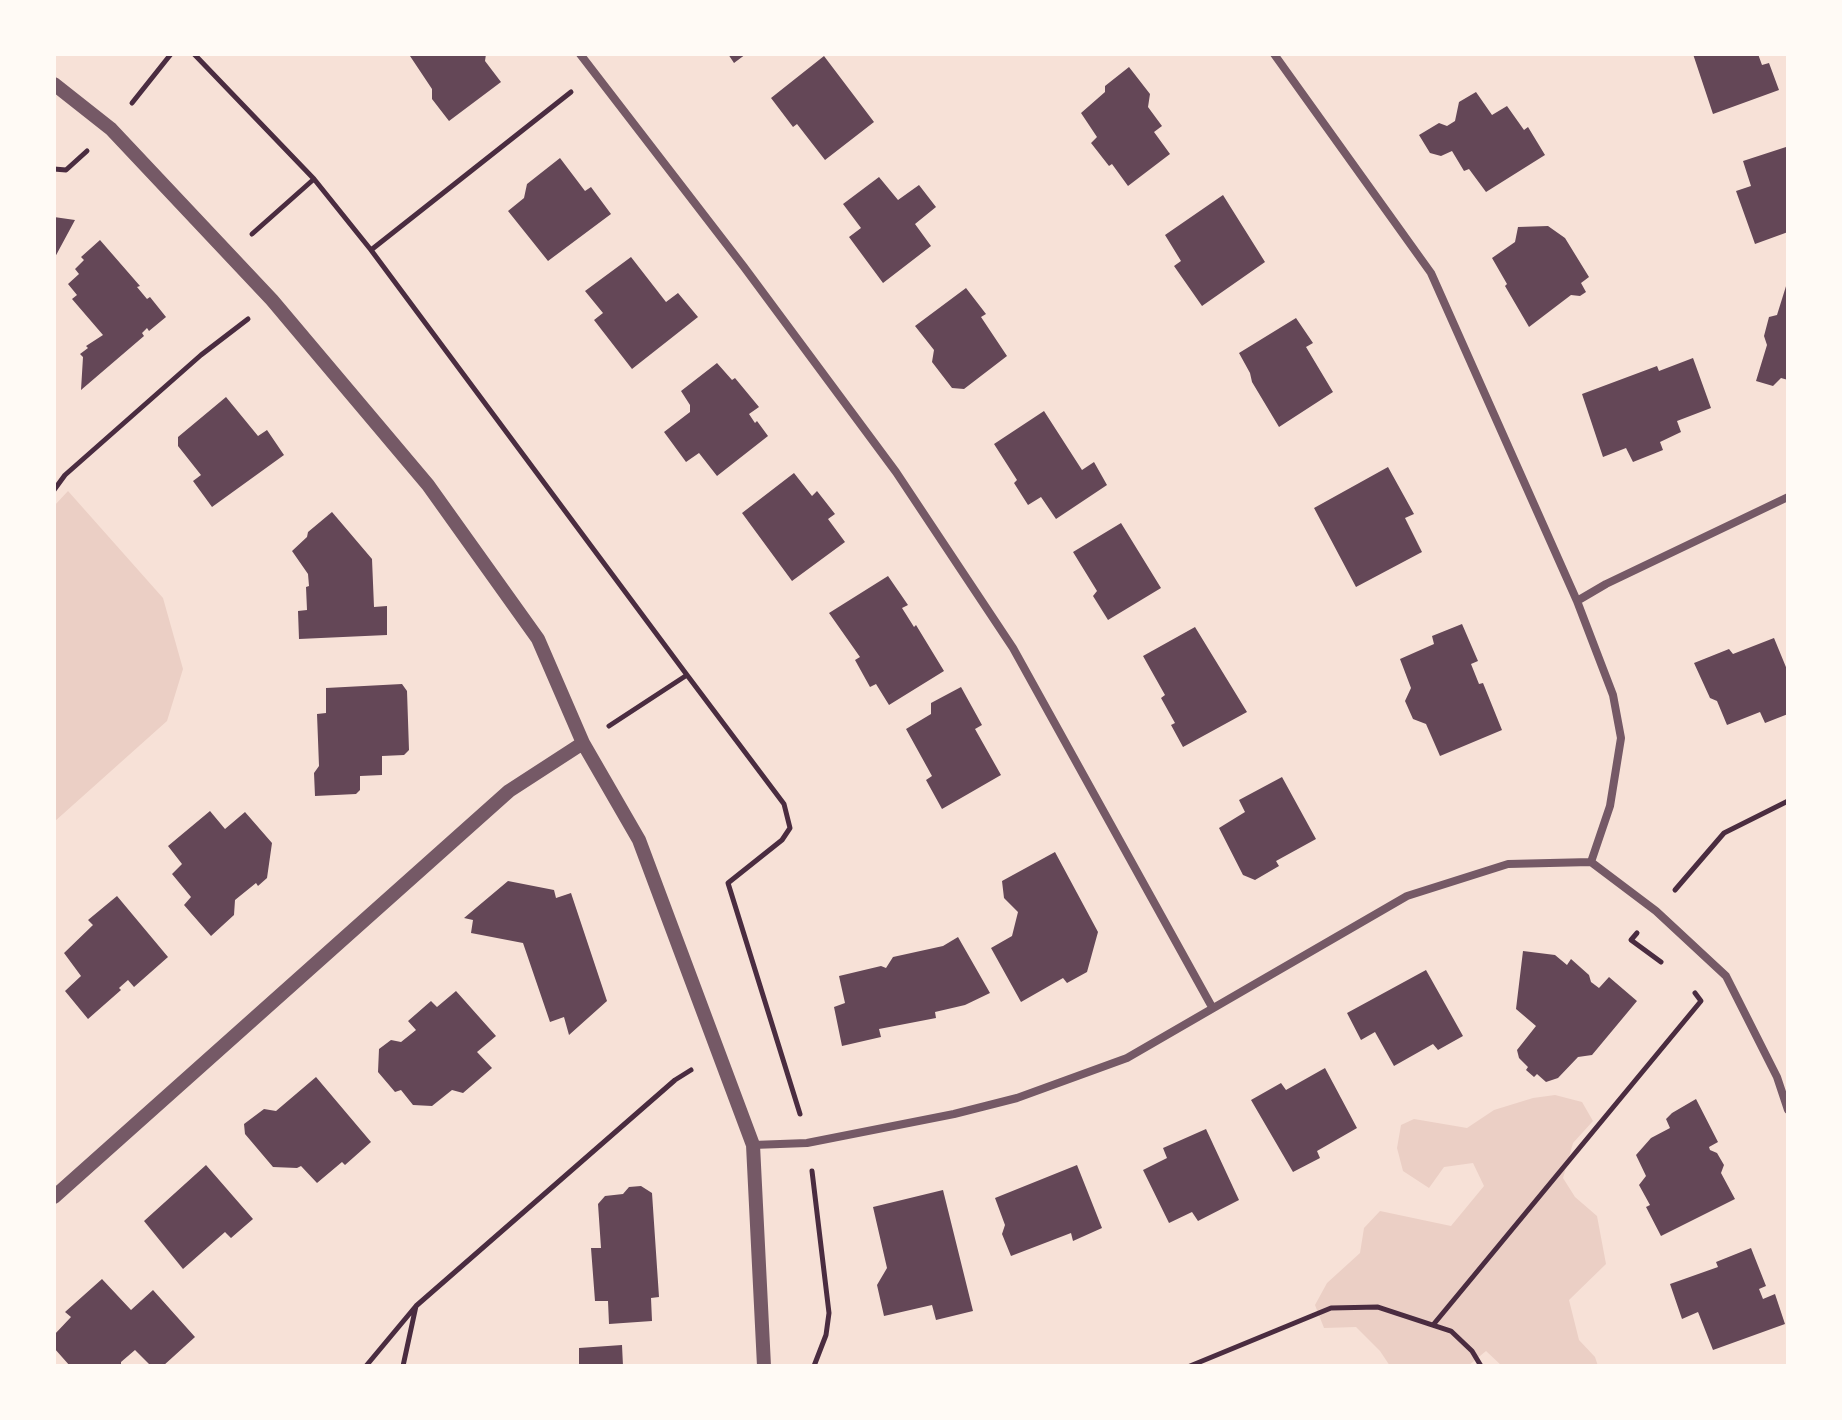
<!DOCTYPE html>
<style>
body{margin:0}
#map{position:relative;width:1842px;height:1420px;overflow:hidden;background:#f7e1d7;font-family:"Asap Condensed",sans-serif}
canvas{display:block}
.frame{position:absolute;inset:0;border:56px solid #fffaf5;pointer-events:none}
</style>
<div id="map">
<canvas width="1842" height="1420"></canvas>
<div class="frame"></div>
</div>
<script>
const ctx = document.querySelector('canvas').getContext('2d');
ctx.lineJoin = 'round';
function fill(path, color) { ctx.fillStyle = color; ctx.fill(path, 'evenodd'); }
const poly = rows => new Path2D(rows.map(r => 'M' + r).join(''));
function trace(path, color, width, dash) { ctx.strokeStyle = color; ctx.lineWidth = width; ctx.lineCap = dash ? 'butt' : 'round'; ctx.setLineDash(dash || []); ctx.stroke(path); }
fill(poly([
 [68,491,163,598,183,669,167,721,54,822,54,506],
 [1555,1095,1582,1102,1593,1121,1573,1143,1563,1178,1575,1197,1597,1216,1606,1264,1569,1300,1579,1340,1595,1357,1598,1366,1502,1366,1486,1351,1468,1366,1390,1366,1380,1351,1356,1327,1324,1328,1315,1305,1327,1283,1360,1253,1364,1228,1380,1211,1451,1226,1484,1186,1473,1163,1444,1167,1429,1188,1403,1171,1397,1148,1401,1125,1414,1119,1467,1128,1494,1110,1533,1098]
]), '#ebcfc5');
fill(poly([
 [413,54,486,54,485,61,501,82,449,121,432,99,432,89,410,56],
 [728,54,746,54,734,63],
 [1693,54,1758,54,1762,65,1769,63,1779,90,1713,114],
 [824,56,874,122,825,160,797,124,793,127,771,98],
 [1129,67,1150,94,1148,107,1162,126,1154,132,1170,154,1128,186,1112,164,1109,166,1091,143,1097,137,1081,113,1105,92,1105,86],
 [1476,92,1492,115,1507,106,1524,130,1528,127,1545,155,1486,192,1469,169,1464,171,1452,151,1441,156,1430,153,1419,135,1439,123,1447,126,1455,121,1459,102],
 [1786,147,1788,232,1755,244,1736,191,1751,186,1743,161],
 [560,158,585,191,591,187,611,214,548,261,508,211,524,198,527,184],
 [879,177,898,200,919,185,936,207,915,224,931,246,883,283,849,237,861,228,843,204],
 [1223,195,1265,262,1202,306,1174,266,1181,261,1165,235],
 [54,217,75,220,54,259],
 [1548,226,1565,238,1589,277,1581,283,1586,292,1580,296,1571,295,1529,327,1505,286,1507,284,1492,258,1515,242,1518,227],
 [100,240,140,286,137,287,147,299,150,297,166,317,149,331,147,328,142,333,144,336,81,390,83,357,80,354,88,348,86,346,103,335,72,299,77,295,68,284,79,274,75,269,84,260,81,257],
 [631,257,666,302,678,293,698,317,632,369,594,320,603,313,585,291],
 [1787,283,1788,380,1781,378,1773,386,1756,381,1767,345,1764,336,1769,317,1777,315],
 [966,288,986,314,981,317,1007,356,964,389,952,388,932,362,934,350,915,326],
 [1296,318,1313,343,1306,347,1333,392,1279,427,1252,382,1250,373,1239,353],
 [1693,358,1711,408,1677,421,1681,432,1660,442,1663,450,1633,462,1626,448,1603,457,1582,394,1657,366,1659,371],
 [717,363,732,380,735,378,759,407,749,414,755,423,757,421,768,436,717,476,699,453,686,462,664,432,690,412,690,405,681,391],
 [226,397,258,436,267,430,284,455,212,507,193,481,201,475,178,446,178,437],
 [1044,411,1082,470,1094,462,1107,485,1056,519,1041,497,1028,505,1014,483,1017,480,994,444],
 [1388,467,1414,514,1405,518,1422,552,1356,587,1314,508],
 [794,473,812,496,817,491,835,514,828,519,845,542,792,581,742,513],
 [332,512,372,559,374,607,387,606,387,635,299,639,298,611,307,610,306,587,309,586,308,574,292,551,307,537,308,532],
 [1121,523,1161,588,1108,620,1093,596,1097,591,1073,552],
 [888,576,908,605,902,608,914,627,916,625,944,671,889,705,876,684,870,687,855,660,860,657,829,613],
 [1462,624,1478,661,1471,664,1479,684,1483,683,1502,730,1440,756,1426,724,1413,719,1405,701,1411,688,1400,659,1434,644,1432,636],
 [1195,627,1247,712,1183,747,1171,725,1175,723,1161,698,1165,695,1143,656],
 [1774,638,1788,672,1788,714,1765,723,1760,712,1727,725,1717,701,1710,698,1694,663,1729,649,1733,654],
 [402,684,407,691,409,750,404,755,382,756,382,775,360,776,360,790,356,794,315,796,314,773,319,766,317,714,326,713,326,688],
 [961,687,982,725,975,729,1001,775,942,809,926,780,932,776,906,729,931,714,931,703],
 [1282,777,1316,839,1276,861,1279,866,1255,880,1243,875,1219,828,1245,812,1239,800],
 [210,811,225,829,245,812,272,843,267,878,258,886,256,883,235,900,234,915,211,936,184,905,191,897,172,874,182,864,168,846],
 [1055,852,1098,932,1087,972,1067,983,1063,978,1021,1002,991,948,1012,936,1018,912,1004,898,1002,881],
 [508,881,554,890,556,898,571,893,607,1001,569,1035,564,1017,550,1022,523,943,471,933,473,920,464,918],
 [117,896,168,957,134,987,128,980,119,988,121,990,88,1019,65,991,81,976,64,953,93,925,88,920],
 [958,937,990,993,965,1005,935,1012,936,1018,879,1029,881,1037,842,1046,834,1007,845,1003,839,976,881,966,886,968,893,957,943,946],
 [1523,951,1555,955,1567,965,1571,959,1589,975,1591,982,1599,988,1609,977,1637,1001,1592,1055,1578,1057,1558,1078,1546,1082,1537,1074,1534,1077,1526,1070,1528,1067,1519,1058,1517,1050,1536,1026,1516,1009],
 [1426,970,1463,1036,1438,1050,1433,1044,1394,1066,1375,1032,1361,1040,1347,1013],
 [456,991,496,1036,477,1052,492,1068,463,1093,452,1090,432,1106,413,1105,401,1090,395,1092,378,1072,379,1049,391,1040,401,1042,416,1030,408,1021,431,1001,437,1007],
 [1325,1068,1357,1128,1317,1151,1320,1158,1293,1172,1251,1100,1281,1083,1286,1090],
 [316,1077,371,1142,345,1165,342,1162,317,1183,301,1166,297,1168,273,1167,245,1134,244,1124,264,1109,276,1111],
 [1696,1099,1718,1142,1709,1147,1710,1150,1717,1153,1724,1165,1721,1173,1735,1199,1661,1236,1646,1207,1650,1205,1639,1185,1646,1176,1636,1155,1651,1138,1670,1128,1666,1119,1672,1113],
 [1206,1129,1239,1200,1198,1221,1192,1212,1169,1223,1143,1170,1167,1158,1163,1148],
 [206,1165,253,1219,231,1238,225,1232,183,1269,144,1221],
 [1077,1165,1102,1228,1073,1241,1071,1233,1011,1256,1002,1234,1005,1225,995,1198],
 [641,1186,652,1193,659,1297,651,1298,652,1321,609,1324,608,1301,595,1301,591,1248,601,1248,598,1204,605,1196,623,1194,629,1187],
 [943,1190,973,1311,936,1320,932,1305,884,1316,877,1285,887,1268,873,1207],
 [1751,1248,1766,1286,1759,1289,1763,1299,1775,1294,1785,1324,1713,1350,1698,1312,1682,1319,1670,1284,1718,1267,1716,1262],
 [102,1279,131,1310,153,1290,195,1337,163,1366,151,1366,135,1350,121,1362,121,1366,70,1366,54,1348,54,1335,71,1317,65,1312],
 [622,1345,623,1366,579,1366,579,1348]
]), '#644757');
trace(poly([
 [194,54,314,179,371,250,687,675,609,726],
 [132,103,171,54],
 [54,169,66,170,87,151],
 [252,234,314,179],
 [371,250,571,92],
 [54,490,65,475,201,355,248,319],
 [687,675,784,804,790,828,782,840,728,883,800,1114],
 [1675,890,1724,833,1788,801],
 [1637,933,1631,940,1661,962],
 [812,1171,829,1313,826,1335,814,1366],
 [416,1306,675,1080,691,1070],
 [1433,1325,1701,1001,1695,993],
 [366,1366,416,1306,403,1366],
 [1190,1366,1331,1308,1378,1307,1451,1331,1472,1351,1481,1366]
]), '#4a2c40', 5);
trace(poly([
 [580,54,744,267,896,472,1013,648,1212,1007],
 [1274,54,1431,273,1577,601,1606,584,1788,497],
 [1577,601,1613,695,1621,738,1610,806,1591,862],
 [753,1145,807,1143,954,1114,1017,1098,1127,1058,1407,896,1508,864,1591,862,1656,911,1726,976,1777,1077,1788,1110]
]), '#755966', 8);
trace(poly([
 [54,84,111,129,272,300,428,485,538,639,583,743,639,840,753,1145,764,1366],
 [54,1197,509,791,583,743]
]), '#755966', 14);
</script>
